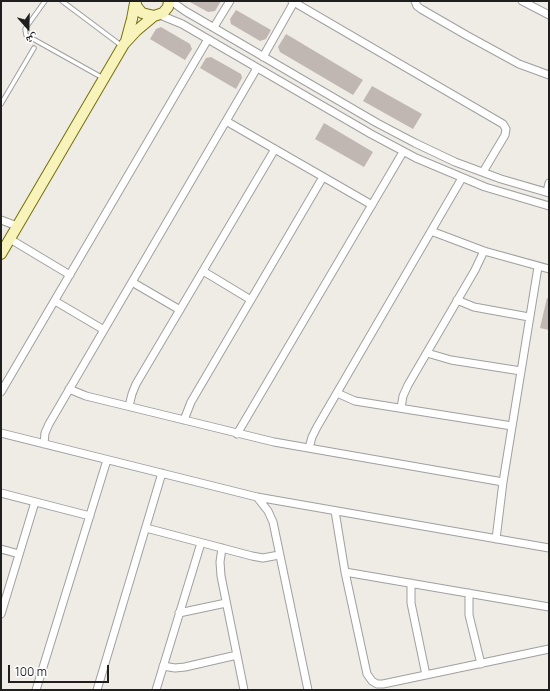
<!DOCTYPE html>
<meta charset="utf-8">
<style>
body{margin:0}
#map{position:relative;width:550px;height:691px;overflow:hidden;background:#efebe5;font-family:Manrope,"Noto Naskh Arabic",sans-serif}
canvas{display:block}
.frame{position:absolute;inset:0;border:2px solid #1f1f1f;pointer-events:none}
.north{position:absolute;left:8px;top:8px;width:40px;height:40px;-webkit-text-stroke:3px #fff;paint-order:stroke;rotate:160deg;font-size:11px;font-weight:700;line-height:16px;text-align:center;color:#1f1f1f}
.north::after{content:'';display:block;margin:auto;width:14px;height:18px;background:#1f1f1f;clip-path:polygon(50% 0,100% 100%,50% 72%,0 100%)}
.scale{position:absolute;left:8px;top:665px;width:101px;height:18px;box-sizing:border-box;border:2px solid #1f1f1f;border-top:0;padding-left:5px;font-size:12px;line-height:14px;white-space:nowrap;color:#1f1f1f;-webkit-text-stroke:3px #fff;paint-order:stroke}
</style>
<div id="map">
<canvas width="550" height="691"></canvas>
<div class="frame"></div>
<div class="north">ش</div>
<div class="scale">100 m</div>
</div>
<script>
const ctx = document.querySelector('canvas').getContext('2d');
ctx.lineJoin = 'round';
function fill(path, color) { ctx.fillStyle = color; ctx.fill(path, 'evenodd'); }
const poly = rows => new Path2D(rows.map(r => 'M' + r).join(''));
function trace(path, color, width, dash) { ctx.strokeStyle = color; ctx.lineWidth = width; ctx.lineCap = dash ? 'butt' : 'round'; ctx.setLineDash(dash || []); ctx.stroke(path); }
fill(poly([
 [188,1,221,1,215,11,208,12],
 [236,10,271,30,266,39,260,41,231,24,230,19],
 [161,27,190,44,192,49,185,60,150,39,156,29],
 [286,34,363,80,353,95,280,52,278,47],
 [211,57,241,74,242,78,236,89,200,68,206,58],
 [372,86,422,114,413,129,363,101],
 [324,123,373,152,364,167,315,139],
 [547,298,549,299,549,330,540,328]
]), '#c0b6b2');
const lane = poly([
 [45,1,25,29,26,35,103,78],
 [62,1,122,46],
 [1,104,34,48]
]);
const street = poly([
 [171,1,185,11,377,123,415,143,455,162,501,179,549,193],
 [292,1,503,124,506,129,505,135,483,172],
 [415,1,417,6,421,9,466,35,519,64,549,75],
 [522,1,549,15],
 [160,15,182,24,371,134,416,158,485,187,549,206],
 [214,27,230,1],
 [263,57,294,2],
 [226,121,372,205],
 [547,192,549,183],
 [1,220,17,226],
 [431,231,484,251,549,269],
 [10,239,70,275],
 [203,271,251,300],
 [132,282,180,310],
 [457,300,474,307,529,317],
 [55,301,104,330],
 [427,353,451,360,521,371],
 [69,389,86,396,274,442,503,482],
 [1,392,208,39],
 [337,393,355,401,512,426],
 [129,406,132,394,136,384,275,149],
 [401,408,403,396,408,385,475,270,484,251],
 [184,420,191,402,323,177],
 [1,433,257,497,549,548],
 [237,434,403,152],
 [44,444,45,433,49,424,257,68],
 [309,448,312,437,317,427,462,178],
 [1,493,90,516],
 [257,497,268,511,273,522,308,690],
 [335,511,345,572,367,674,372,681,377,684,383,684,549,649],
 [146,528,252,556,263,558,279,555],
 [496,539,503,482,538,267],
 [222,548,220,562,221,576,244,690],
 [1,549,19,554],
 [345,572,549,607],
 [411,583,411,603,426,675],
 [469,593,469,615,481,664],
 [179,613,226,603],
 [1,614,35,502],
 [163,666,175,668,185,667,237,655],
 [36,690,107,460],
 [97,690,162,473],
 [156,690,201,543]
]);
const secondary = poly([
 [135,1,137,7,142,13,154,16,163,13,168,7,169,1],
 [126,41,132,19,135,3],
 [1,254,124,44,136,31,154,16]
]);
trace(lane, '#a0a0a0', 5.5);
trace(street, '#a0a0a0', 9);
trace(secondary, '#747108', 12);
trace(lane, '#fff', 3.5);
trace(street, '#fff', 7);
trace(secondary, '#f8f3bb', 10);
</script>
